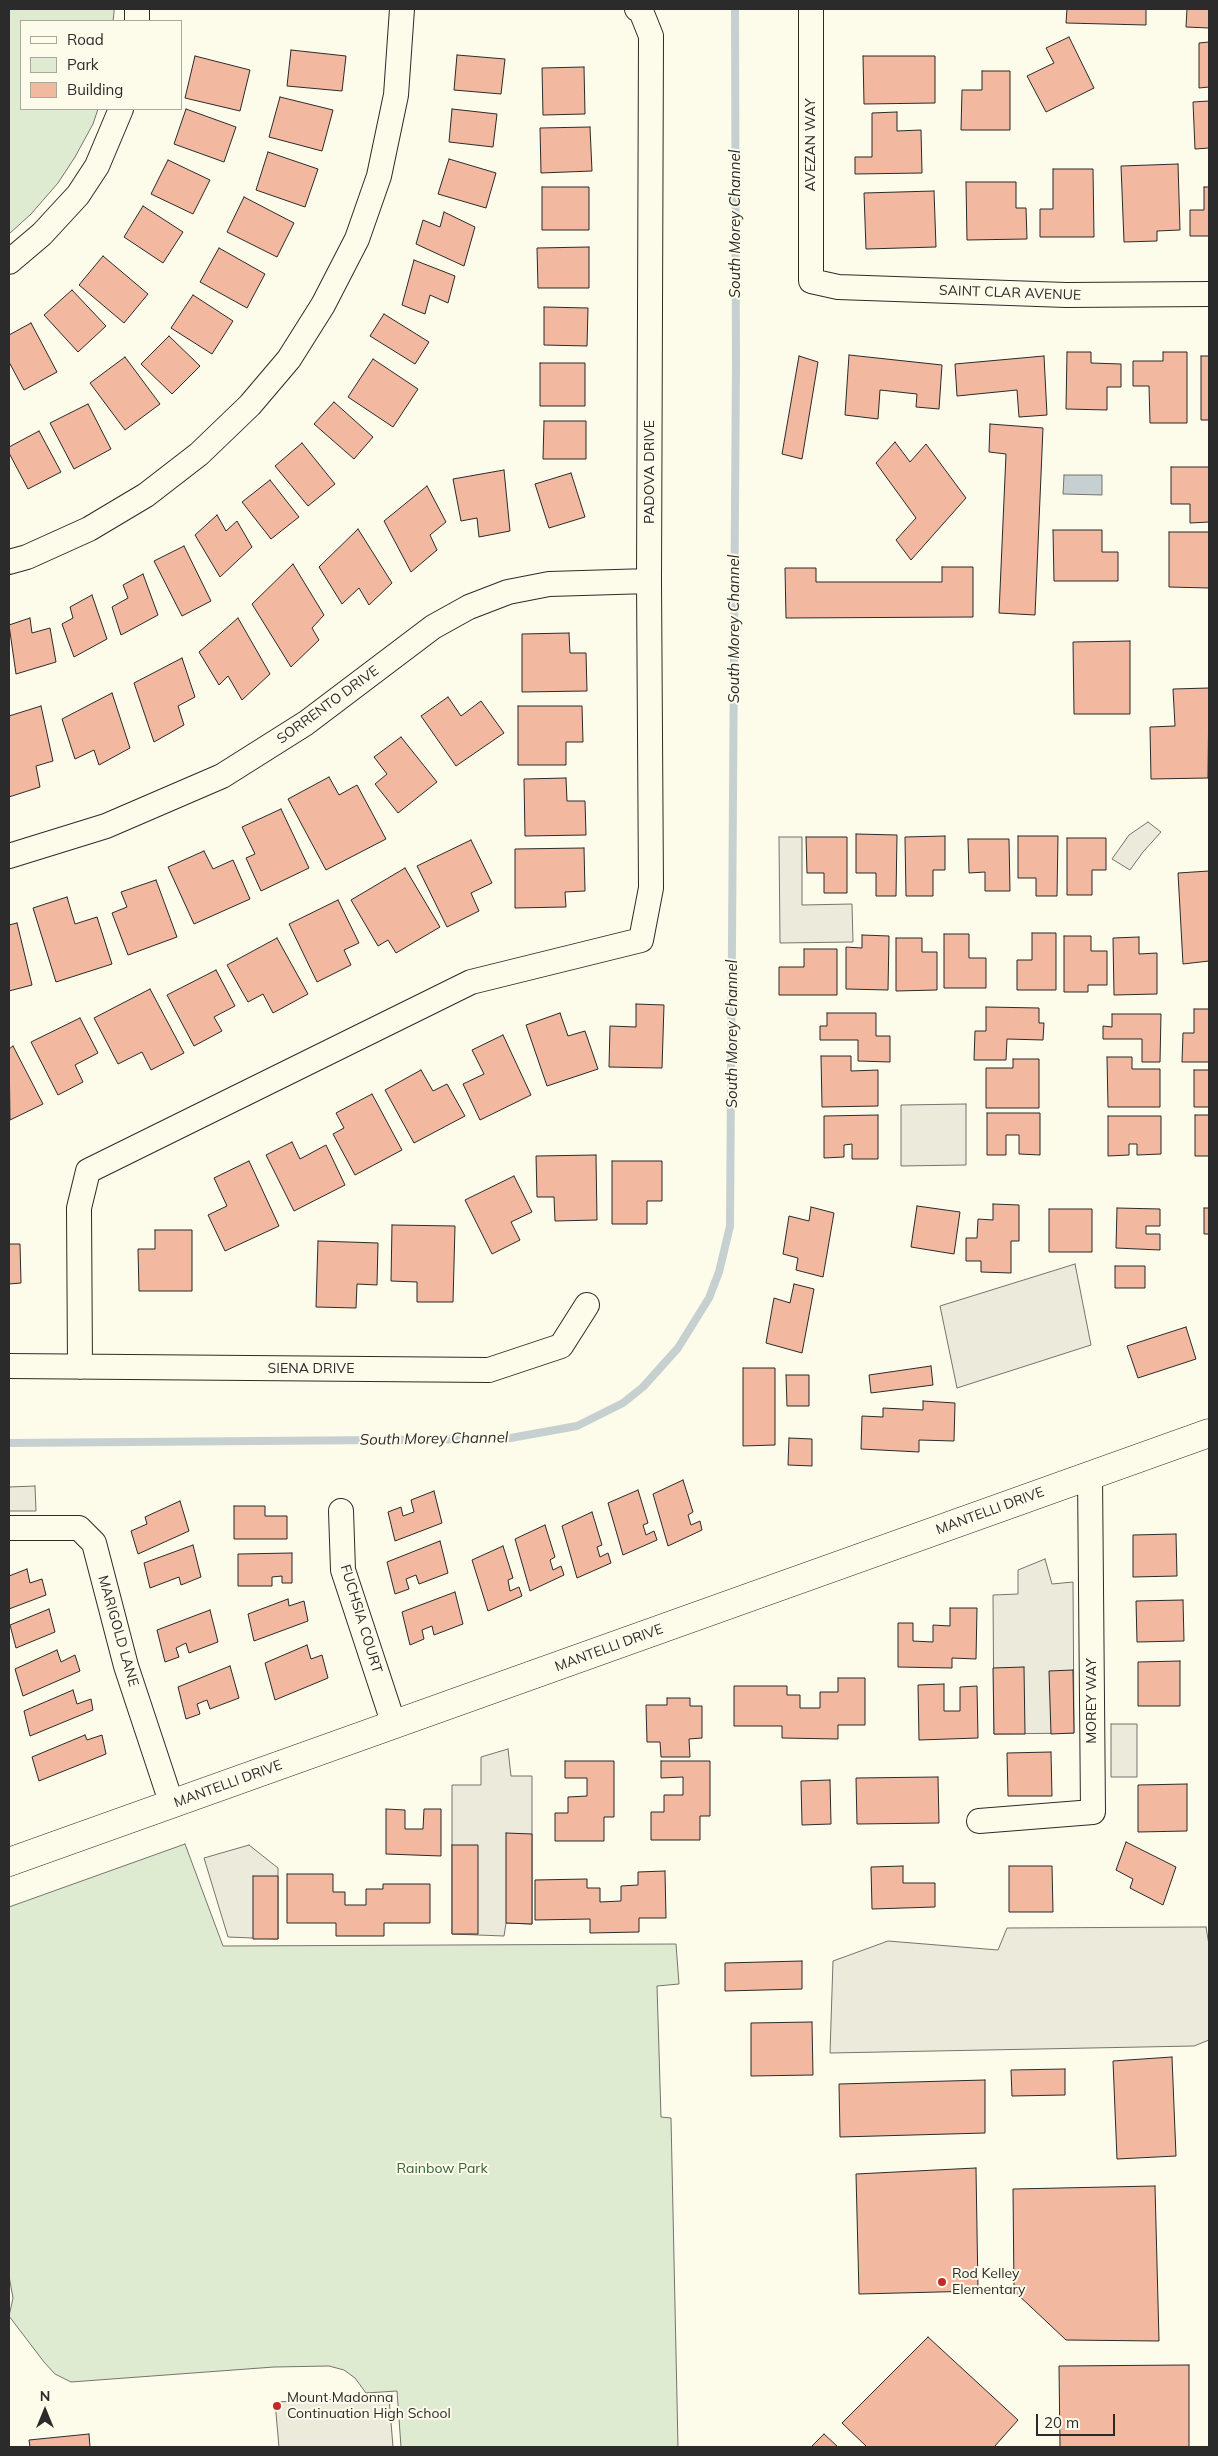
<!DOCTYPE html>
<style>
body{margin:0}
#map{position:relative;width:1218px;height:2456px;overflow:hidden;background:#fdfbea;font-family:Mulish,sans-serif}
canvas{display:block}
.frame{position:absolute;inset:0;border:10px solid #2b2b2b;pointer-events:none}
.legend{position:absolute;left:20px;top:20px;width:162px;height:90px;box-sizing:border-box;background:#fdfbea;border:1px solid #a9a89e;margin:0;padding:6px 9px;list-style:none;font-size:15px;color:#2b2b2b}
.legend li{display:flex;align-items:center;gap:10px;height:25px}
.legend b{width:25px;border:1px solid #a9a89e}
.north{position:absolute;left:20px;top:2386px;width:50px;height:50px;-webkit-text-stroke:4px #fdfbea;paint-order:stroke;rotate:0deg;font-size:14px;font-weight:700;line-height:20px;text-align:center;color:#2b2b2b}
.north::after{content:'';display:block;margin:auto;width:18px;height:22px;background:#2b2b2b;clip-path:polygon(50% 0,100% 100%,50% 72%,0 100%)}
.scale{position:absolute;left:1036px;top:2414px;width:79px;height:22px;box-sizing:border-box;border:2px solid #2b2b2b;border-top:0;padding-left:6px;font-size:15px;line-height:18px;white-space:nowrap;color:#2b2b2b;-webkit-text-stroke:4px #fdfbea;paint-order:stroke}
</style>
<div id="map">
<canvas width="1218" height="2456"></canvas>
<div class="frame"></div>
<ul class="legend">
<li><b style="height:6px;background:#fdfbea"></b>Road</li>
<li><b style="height:14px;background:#deebd1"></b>Park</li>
<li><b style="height:14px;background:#f2b8a0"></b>Building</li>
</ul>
<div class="north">N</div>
<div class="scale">20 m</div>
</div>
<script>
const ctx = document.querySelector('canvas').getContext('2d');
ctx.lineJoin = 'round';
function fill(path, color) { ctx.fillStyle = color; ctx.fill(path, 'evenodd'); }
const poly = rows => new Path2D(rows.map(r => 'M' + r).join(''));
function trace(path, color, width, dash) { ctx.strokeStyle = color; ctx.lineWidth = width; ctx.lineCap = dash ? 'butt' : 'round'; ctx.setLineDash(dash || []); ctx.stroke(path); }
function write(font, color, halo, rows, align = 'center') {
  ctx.font = font + ' Mulish,sans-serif'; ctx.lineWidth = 4; ctx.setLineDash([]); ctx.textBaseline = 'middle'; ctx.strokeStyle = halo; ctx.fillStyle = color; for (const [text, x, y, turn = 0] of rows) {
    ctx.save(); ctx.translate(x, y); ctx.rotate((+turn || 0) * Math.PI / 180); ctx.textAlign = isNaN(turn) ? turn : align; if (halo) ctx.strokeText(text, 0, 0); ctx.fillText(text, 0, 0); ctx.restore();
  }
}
const green = poly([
 [9,9,114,9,114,13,113,21,21,21,21,109,98,109,93,124,75,157,58,183,31,214,9,234,9,9],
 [185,1844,223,1946,676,1944,679,1984,657,1986,661,2117,671,2118,678,2447,401,2447,397,2391,366,2393,355,2378,344,2370,329,2366,274,2367,71,2382,55,2374,44,2362,9,2316,13,2298,9,2276,9,1907,185,1844]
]);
fill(green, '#deebd1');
trace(green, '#74746e', 1);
const parking = poly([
 [1148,822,1161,832,1143,852,1130,870,1112,859,1129,835,1148,822],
 [779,837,802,837,802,905,852,904,853,942,780,943,779,837],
 [966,1104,966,1165,901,1166,901,1105,966,1104],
 [1075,1264,1091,1345,957,1388,940,1306,1075,1264],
 [35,1486,36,1511,9,1511,9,1487,35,1486],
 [1045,1559,1052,1584,1073,1582,1074,1733,994,1734,993,1595,1018,1594,1018,1570,1045,1559],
 [1111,1724,1137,1724,1137,1777,1111,1777,1111,1724],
 [508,1749,511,1776,532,1776,532,1924,506,1923,504,1936,452,1934,452,1785,481,1785,481,1757,508,1749],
 [249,1845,278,1868,278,1939,228,1937,204,1858,249,1845],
 [1206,1927,1209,1945,1209,2040,1194,2046,830,2053,833,1961,888,1941,998,1950,1007,1928,1206,1927],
 [389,2397,393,2447,279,2447,275,2402,389,2397]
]);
fill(parking, '#eceadb');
trace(parking, '#74746e', 1);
const water = poly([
 [1064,475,1102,475,1102,495,1063,494,1064,475]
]);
fill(water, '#c7d0d0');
trace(water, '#74746e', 1);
trace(poly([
 [9,1443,505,1439,577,1426,623,1403,643,1387,678,1348,709,1298,719,1272,730,1226,736,364,735,9]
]), '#c7d0d0', 8);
const building = poly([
 [1067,9,1146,9,1146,25,1066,23,1067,9],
 [1187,9,1209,9,1209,28,1186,27,1187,9],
 [1069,37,1094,88,1046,112,1027,76,1054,63,1046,48,1069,37],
 [1209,42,1209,87,1199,88,1199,43,1209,42],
 [291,50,346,56,342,91,287,86,291,50],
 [457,55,505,59,501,94,454,90,457,55],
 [195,56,250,70,240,111,185,98,195,56],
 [863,56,935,56,935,103,864,104,863,56],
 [584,67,585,114,543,115,542,68,584,67],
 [982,71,1010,71,1010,130,961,130,962,90,982,90,982,71],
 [280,97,333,110,322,151,269,137,280,97],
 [1209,101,1209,148,1195,149,1193,102,1209,101],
 [186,109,236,127,224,162,174,144,186,109],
 [452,109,497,114,493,147,449,142,452,109],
 [897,112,897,131,921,130,922,173,855,174,855,157,872,157,872,113,897,112],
 [590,127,592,171,541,173,540,128,590,127],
 [268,152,318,169,305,207,256,190,268,152],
 [449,159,496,173,486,208,438,194,449,159],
 [168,160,210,180,193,214,151,194,168,160],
 [1178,164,1180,230,1157,231,1157,241,1124,242,1121,166,1178,164],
 [1053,169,1093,169,1094,237,1040,237,1040,209,1053,209,1053,169],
 [966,182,1016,182,1016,208,1026,208,1027,239,967,240,966,182],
 [542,187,589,187,589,230,542,230,542,187],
 [1204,187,1209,187,1209,236,1190,236,1190,210,1204,210,1204,187],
 [934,191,936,247,866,249,864,193,934,191],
 [244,197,294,223,277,257,227,232,244,197],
 [143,206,183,232,163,263,124,237,143,206],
 [444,212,475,227,464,266,416,244,423,220,440,227,444,212],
 [589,247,589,288,538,288,537,248,589,247],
 [219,248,265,274,247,308,200,282,219,248],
 [103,256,148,294,124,323,79,285,103,256],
 [414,260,455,276,448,303,430,295,425,314,402,305,414,260],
 [72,290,106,326,78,352,44,315,72,290],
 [193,295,233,321,212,354,171,328,193,295],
 [544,307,588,308,587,346,544,345,544,307],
 [384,314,429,342,415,364,370,336,384,314],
 [31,323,57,372,24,390,9,362,9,335,31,323],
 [169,336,200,366,172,394,141,364,169,336],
 [1067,352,1091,352,1091,363,1121,364,1121,387,1107,387,1107,410,1066,409,1067,352],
 [1163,352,1187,352,1187,423,1150,423,1149,386,1133,386,1133,361,1163,361,1163,352],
 [849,355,942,365,939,409,916,407,917,394,880,390,878,419,845,415,849,355],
 [799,356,818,362,802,459,782,454,799,356],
 [1044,356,1047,415,1019,417,1017,390,957,396,955,364,1044,356],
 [1201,356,1209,356,1209,420,1201,420,1201,356],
 [125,357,160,404,125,430,90,383,125,357],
 [373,359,418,389,393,427,348,397,373,359],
 [540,363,585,363,585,406,540,406,540,363],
 [334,402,373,437,354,459,314,424,334,402],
 [88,404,111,449,74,469,50,423,88,404],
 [544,421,586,421,586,459,543,459,544,421],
 [990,424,1043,428,1035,615,999,613,1006,454,989,452,990,424],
 [39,431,61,472,28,489,9,453,9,447,39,431],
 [895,442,910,462,926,444,966,498,911,560,896,540,916,518,876,463,895,442],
 [302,443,335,484,308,506,275,466,302,443],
 [1171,467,1209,467,1209,522,1190,523,1190,504,1171,504,1171,467],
 [504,470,510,531,479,537,477,518,461,521,453,479,504,470],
 [571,473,585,517,549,528,535,484,571,473],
 [270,480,299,517,271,539,242,502,270,480],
 [427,486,446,522,430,535,437,550,411,572,384,521,427,486],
 [217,515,226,531,237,521,252,547,220,577,195,535,217,515],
 [358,529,392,583,369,605,359,588,342,604,319,567,358,529],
 [1053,530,1102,530,1102,552,1118,552,1118,581,1054,581,1053,530],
 [1169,532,1209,532,1209,588,1169,587,1169,532],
 [184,546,211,601,182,616,154,561,184,546],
 [293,564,324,615,312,628,319,640,291,667,252,604,293,564],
 [942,567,973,567,973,617,786,618,785,568,816,568,816,582,942,582,942,567],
 [143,574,158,615,121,635,112,607,128,598,123,585,143,574],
 [92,595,107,639,74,657,62,624,73,618,70,607,92,595],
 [30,618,32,633,50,628,56,662,16,674,9,625,30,618],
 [238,618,270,674,242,700,228,676,219,685,199,652,238,618],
 [569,633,570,653,586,653,587,691,522,692,522,634,569,633],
 [1130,641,1130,714,1074,714,1073,642,1130,641],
 [182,658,195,697,178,706,184,725,154,742,134,683,182,658],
 [1209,688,1208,778,1151,779,1150,727,1175,726,1173,689,1209,688],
 [112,693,130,748,99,765,94,750,75,759,62,719,112,693],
 [448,697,461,716,481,701,504,733,456,766,421,716,448,697],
 [41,706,53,761,36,766,40,787,9,797,9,716,41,706],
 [518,706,582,706,583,742,566,742,566,765,518,765,518,706],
 [401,737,437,782,398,813,375,784,387,774,374,757,401,737],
 [329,777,339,795,357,785,386,839,326,870,288,799,329,777],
 [566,778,567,801,585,801,586,835,525,836,524,779,566,778],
 [281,809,309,868,261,891,246,858,255,854,242,827,281,809],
 [856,834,897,835,896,896,876,896,876,873,856,873,856,834],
 [945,836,945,870,933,870,933,896,906,896,905,837,945,836],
 [1018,836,1058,836,1057,896,1036,896,1036,878,1018,878,1018,836],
 [806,837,847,837,847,893,824,893,824,873,807,873,806,837],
 [1067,838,1106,838,1106,870,1092,870,1092,895,1067,895,1067,838],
 [968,839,1009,839,1010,891,985,891,985,872,969,873,968,839],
 [471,840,492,883,471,893,479,911,447,927,417,866,471,840],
 [584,848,585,891,565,892,566,907,515,908,515,849,584,848],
 [204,851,213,869,233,860,250,899,194,924,168,867,204,851],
 [405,868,440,927,396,953,388,940,378,946,351,900,405,868],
 [1209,871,1209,961,1183,964,1178,873,1209,871],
 [156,880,177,937,128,955,112,913,127,907,121,892,156,880],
 [67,897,75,924,97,917,112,964,56,982,33,908,67,897],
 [338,900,359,943,344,950,351,965,317,982,289,924,338,900],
 [17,923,32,985,9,991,9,925,17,923],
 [1032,933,1056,933,1056,990,1017,990,1017,960,1032,960,1032,933],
 [944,934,969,934,969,958,986,958,986,988,944,988,944,934],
 [862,935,889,936,888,990,846,989,846,947,862,948,862,935],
 [1064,936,1091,936,1091,951,1107,951,1107,985,1088,985,1088,992,1064,992,1064,936],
 [1139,937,1139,954,1157,953,1157,994,1114,995,1113,938,1139,937],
 [277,938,308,994,273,1013,263,994,248,1002,227,965,277,938],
 [896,938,922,938,922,952,937,952,937,990,896,991,896,938],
 [804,949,837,949,837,995,779,995,779,967,804,967,804,949],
 [216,970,235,1006,214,1017,222,1031,194,1046,167,995,216,970],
 [150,989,184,1053,151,1070,142,1052,118,1064,94,1018,150,989],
 [636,1004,664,1005,662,1068,609,1067,610,1026,636,1027,636,1004],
 [986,1007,1039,1008,1039,1023,1044,1023,1043,1040,1007,1039,1006,1060,974,1060,975,1031,986,1031,986,1007],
 [1194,1009,1209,1009,1209,1062,1182,1062,1183,1033,1194,1033,1194,1009],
 [560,1013,568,1036,585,1031,598,1069,547,1086,526,1025,560,1013],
 [827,1013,876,1013,876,1036,890,1036,890,1062,858,1061,858,1040,820,1040,820,1026,827,1026,827,1013],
 [1112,1014,1161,1014,1160,1062,1142,1062,1142,1039,1103,1039,1103,1026,1112,1027,1112,1014],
 [80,1018,98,1053,75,1065,83,1082,58,1095,31,1042,80,1018],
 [503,1035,531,1095,480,1120,463,1084,484,1074,472,1050,503,1035],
 [13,1046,43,1104,10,1120,9,1049,13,1046],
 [821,1056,851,1056,851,1071,878,1070,878,1106,822,1107,821,1056],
 [1107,1057,1132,1057,1132,1069,1160,1069,1160,1107,1108,1107,1107,1057],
 [1013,1059,1039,1059,1039,1108,986,1108,986,1068,1013,1068,1013,1059],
 [421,1070,433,1091,447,1084,465,1116,414,1143,385,1090,421,1070],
 [1194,1070,1209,1070,1209,1107,1194,1107,1194,1070],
 [372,1094,402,1150,355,1175,333,1134,344,1128,336,1113,372,1094],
 [987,1113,1040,1113,1040,1155,1019,1154,1019,1135,1006,1135,1006,1155,987,1155,987,1113],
 [878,1115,878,1159,852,1159,852,1144,844,1145,844,1157,824,1158,824,1116,878,1115],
 [1195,1115,1209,1115,1209,1156,1195,1156,1195,1115],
 [1108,1116,1161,1116,1161,1154,1137,1155,1137,1144,1129,1144,1129,1155,1108,1156,1108,1116],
 [292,1142,300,1159,326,1145,345,1185,294,1211,266,1155,292,1142],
 [596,1155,597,1220,555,1221,554,1197,537,1197,536,1156,596,1155],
 [249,1161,279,1226,225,1251,208,1215,227,1206,214,1178,249,1161],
 [612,1161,662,1161,662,1201,647,1201,647,1224,612,1224,612,1161],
 [514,1176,532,1212,511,1222,520,1240,492,1254,465,1200,514,1176],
 [993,1204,1019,1205,1019,1241,1011,1241,1011,1273,981,1272,981,1261,966,1261,966,1238,977,1238,978,1219,993,1220,993,1204],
 [917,1206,960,1212,954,1254,911,1247,917,1206],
 [811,1207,834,1213,823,1277,796,1270,798,1258,783,1254,789,1216,809,1221,811,1207],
 [1117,1208,1160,1209,1160,1226,1146,1226,1146,1234,1160,1234,1160,1250,1116,1248,1117,1208],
 [1204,1208,1209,1208,1209,1234,1204,1234,1204,1208],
 [1049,1209,1092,1209,1092,1252,1049,1252,1049,1209],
 [392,1225,455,1226,453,1302,417,1302,417,1282,391,1281,392,1225],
 [155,1230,192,1230,192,1291,139,1291,138,1249,155,1249,155,1230],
 [318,1241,378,1243,377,1285,357,1284,356,1308,316,1307,318,1241],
 [9,1244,20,1244,21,1283,9,1284,9,1244],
 [1115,1266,1145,1266,1145,1288,1115,1288,1115,1266],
 [794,1284,814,1289,802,1353,766,1343,774,1298,790,1303,794,1284],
 [1186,1327,1196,1359,1138,1378,1127,1346,1186,1327],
 [931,1366,933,1385,871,1393,869,1375,931,1366],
 [743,1368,775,1368,775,1445,743,1446,743,1368],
 [786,1375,809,1375,809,1406,787,1406,786,1375],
 [923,1401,955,1403,954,1441,919,1440,919,1452,861,1449,862,1416,883,1417,883,1408,923,1410,923,1401],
 [789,1438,812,1439,812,1466,788,1465,789,1438],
 [683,1480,693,1512,688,1515,691,1525,700,1521,702,1530,668,1546,653,1494,683,1480],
 [638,1490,648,1523,643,1525,646,1535,654,1531,657,1540,623,1555,608,1503,638,1490],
 [434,1491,442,1523,395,1541,388,1512,401,1507,403,1516,414,1512,411,1500,434,1491],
 [180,1501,189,1531,138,1554,131,1531,147,1524,145,1517,180,1501],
 [234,1506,265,1506,265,1516,287,1516,287,1539,234,1539,234,1506],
 [592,1512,602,1545,597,1547,600,1557,608,1553,611,1563,577,1578,562,1526,592,1512],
 [545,1525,555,1557,550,1560,553,1570,561,1566,564,1575,530,1591,515,1539,545,1525],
 [1176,1534,1177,1576,1133,1577,1133,1535,1176,1534],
 [440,1541,448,1573,419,1584,416,1575,406,1579,409,1589,395,1594,387,1562,440,1541],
 [193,1545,201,1577,181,1585,179,1577,150,1588,144,1563,193,1545],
 [503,1546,513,1578,508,1580,510,1591,519,1587,522,1596,488,1611,472,1560,503,1546],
 [292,1553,292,1583,282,1583,282,1576,272,1577,272,1586,238,1586,238,1554,292,1553],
 [27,1569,30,1583,42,1579,46,1595,9,1609,9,1576,27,1569],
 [455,1592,463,1624,434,1635,432,1626,422,1630,424,1639,410,1645,402,1612,455,1592],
 [288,1599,289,1606,304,1601,308,1621,254,1641,248,1614,288,1599],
 [1183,1600,1184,1641,1137,1642,1136,1601,1183,1600],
 [950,1608,977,1608,976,1659,952,1658,952,1668,898,1667,898,1623,913,1623,913,1641,933,1642,933,1625,950,1626,950,1608],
 [49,1609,55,1632,16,1648,10,1625,49,1609],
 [210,1610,218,1642,189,1653,186,1643,176,1648,179,1657,165,1662,157,1630,210,1610],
 [307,1645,311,1659,322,1655,328,1678,275,1700,265,1663,307,1645],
 [57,1650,61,1662,75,1655,80,1671,23,1696,15,1669,57,1650],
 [1180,1661,1180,1706,1138,1706,1138,1662,1180,1661],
 [230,1666,239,1698,210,1709,207,1700,197,1704,200,1714,186,1719,178,1687,230,1666],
 [1024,1667,1025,1734,994,1734,993,1668,1024,1667],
 [1073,1670,1074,1733,1051,1734,1049,1671,1073,1670],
 [838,1678,865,1678,865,1725,838,1725,838,1739,782,1738,782,1726,734,1726,734,1686,787,1686,787,1695,800,1695,800,1708,820,1708,820,1692,838,1692,838,1678],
 [944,1684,944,1711,960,1711,960,1687,977,1686,978,1738,919,1740,918,1685,944,1684],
 [73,1690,77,1704,91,1699,93,1710,30,1736,24,1711,73,1690],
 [667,1698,690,1698,690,1706,702,1706,702,1738,689,1739,690,1757,661,1757,660,1742,647,1742,646,1705,667,1705,667,1698],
 [85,1735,87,1740,102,1735,106,1754,39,1781,32,1757,85,1735],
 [1051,1752,1052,1796,1008,1796,1007,1753,1051,1752],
 [565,1761,614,1761,614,1817,604,1817,604,1841,555,1841,555,1813,568,1813,568,1797,587,1796,587,1778,565,1778,565,1761],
 [661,1761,710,1761,710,1816,700,1816,700,1840,651,1840,651,1812,664,1812,664,1795,683,1795,683,1777,661,1778,661,1761],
 [938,1777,939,1823,857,1824,856,1778,938,1777],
 [830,1780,831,1824,802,1825,801,1781,830,1780],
 [1187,1784,1187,1831,1138,1832,1138,1785,1187,1784],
 [386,1809,405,1810,405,1829,423,1829,424,1809,441,1809,441,1856,386,1854,386,1809],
 [506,1833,532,1834,532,1924,506,1923,506,1833],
 [1126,1842,1176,1867,1163,1905,1130,1888,1133,1879,1116,1870,1126,1842],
 [452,1845,478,1845,478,1934,452,1934,452,1845],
 [903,1866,903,1883,935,1883,935,1907,872,1909,871,1867,903,1866],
 [1009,1866,1052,1866,1053,1912,1009,1912,1009,1866],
 [665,1871,666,1918,639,1918,639,1932,590,1933,590,1919,535,1920,535,1880,587,1879,587,1888,600,1888,600,1902,621,1901,621,1886,638,1885,638,1872,665,1871],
 [287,1874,333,1874,333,1892,345,1892,345,1905,366,1905,366,1889,383,1889,383,1884,430,1884,430,1923,384,1923,384,1936,336,1936,336,1923,287,1923,287,1874],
 [253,1876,278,1876,278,1939,253,1939,253,1876],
 [802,1961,802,1989,725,1991,725,1963,802,1961],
 [812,2022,813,2075,751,2076,751,2023,812,2022],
 [1172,2057,1176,2156,1117,2159,1113,2061,1172,2057],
 [1065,2069,1065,2095,1012,2096,1011,2070,1065,2069],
 [985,2080,985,2133,840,2137,839,2084,985,2080],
 [976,2168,978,2291,859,2294,856,2174,976,2168],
 [1155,2186,1159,2341,1066,2340,1014,2291,1013,2189,1155,2186],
 [928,2337,1018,2420,994,2447,867,2447,842,2423,928,2337],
 [1189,2365,1189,2447,1060,2447,1059,2366,1189,2365],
 [89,2434,90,2447,30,2447,29,2440,89,2434],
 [824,2434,838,2447,811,2447,824,2434]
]);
fill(building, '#f2b8a0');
trace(building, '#2b2b2b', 1);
const street = poly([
 [811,9,811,281,838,287,1066,295,1209,294],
 [137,21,137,9],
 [9,262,42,234,78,195,97,166,121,109],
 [9,562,27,557,89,529,146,495,199,454,250,405,289,359,323,305,357,239,379,176,396,95,402,9],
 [9,856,106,826,222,776,306,723,433,627,469,607,508,592,549,584,649,581],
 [9,1366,489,1370,561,1346,587,1305],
 [80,1367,79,1208,88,1171,471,982,641,940,651,888,649,581,651,36,641,11,637,9],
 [341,1511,343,1570,394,1725],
 [9,1528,79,1528,94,1543,126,1666,172,1805],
 [979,1821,1093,1812,1090,1475]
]);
const secondary = poly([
 [9,1862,1209,1433]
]);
trace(street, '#2b2b2b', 26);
trace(secondary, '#2b2b2b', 29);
trace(street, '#fdfbea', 24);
trace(secondary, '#fdfbea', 28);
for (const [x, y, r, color] of [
 [942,2282,5,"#c62828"],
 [277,2406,5,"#c62828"]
]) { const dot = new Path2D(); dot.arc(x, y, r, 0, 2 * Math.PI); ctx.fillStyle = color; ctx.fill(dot); trace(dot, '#fdfbea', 2); }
write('14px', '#2b2b2b', '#fdfbea', [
 ["AVEZAN WAY",811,145,-90],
 ["SAINT CLAR AVENUE",1010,293,2],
 ["PADOVA DRIVE",650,472,-90],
 ["SORRENTO DRIVE",328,705,-36],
 ["SIENA DRIVE",311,1369],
 ["MANTELLI DRIVE",990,1511,-20],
 ["FUCHSIA COURT",361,1619,73],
 ["MARIGOLD LANE",118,1631,74],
 ["MANTELLI DRIVE",609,1648,-20],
 ["MOREY WAY",1092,1701,-90],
 ["MANTELLI DRIVE",228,1784,-20]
]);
write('14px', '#34623c', '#fdfbea', [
 ["Rainbow Park",442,2169]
]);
write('14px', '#2b2b2b', '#fdfbea', [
 ["Rod Kelley",952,2274],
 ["Elementary",952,2290],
 ["Mount Madonna",287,2398],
 ["Continuation High School",287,2414]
], 'left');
write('italic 15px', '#2b2b2b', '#fdfbea', [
 ["South Morey Channel",735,224,-90],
 ["South Morey Channel",734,629,-90],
 ["South Morey Channel",732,1034,-90],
 ["South Morey Channel",434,1439,-1]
]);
</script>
